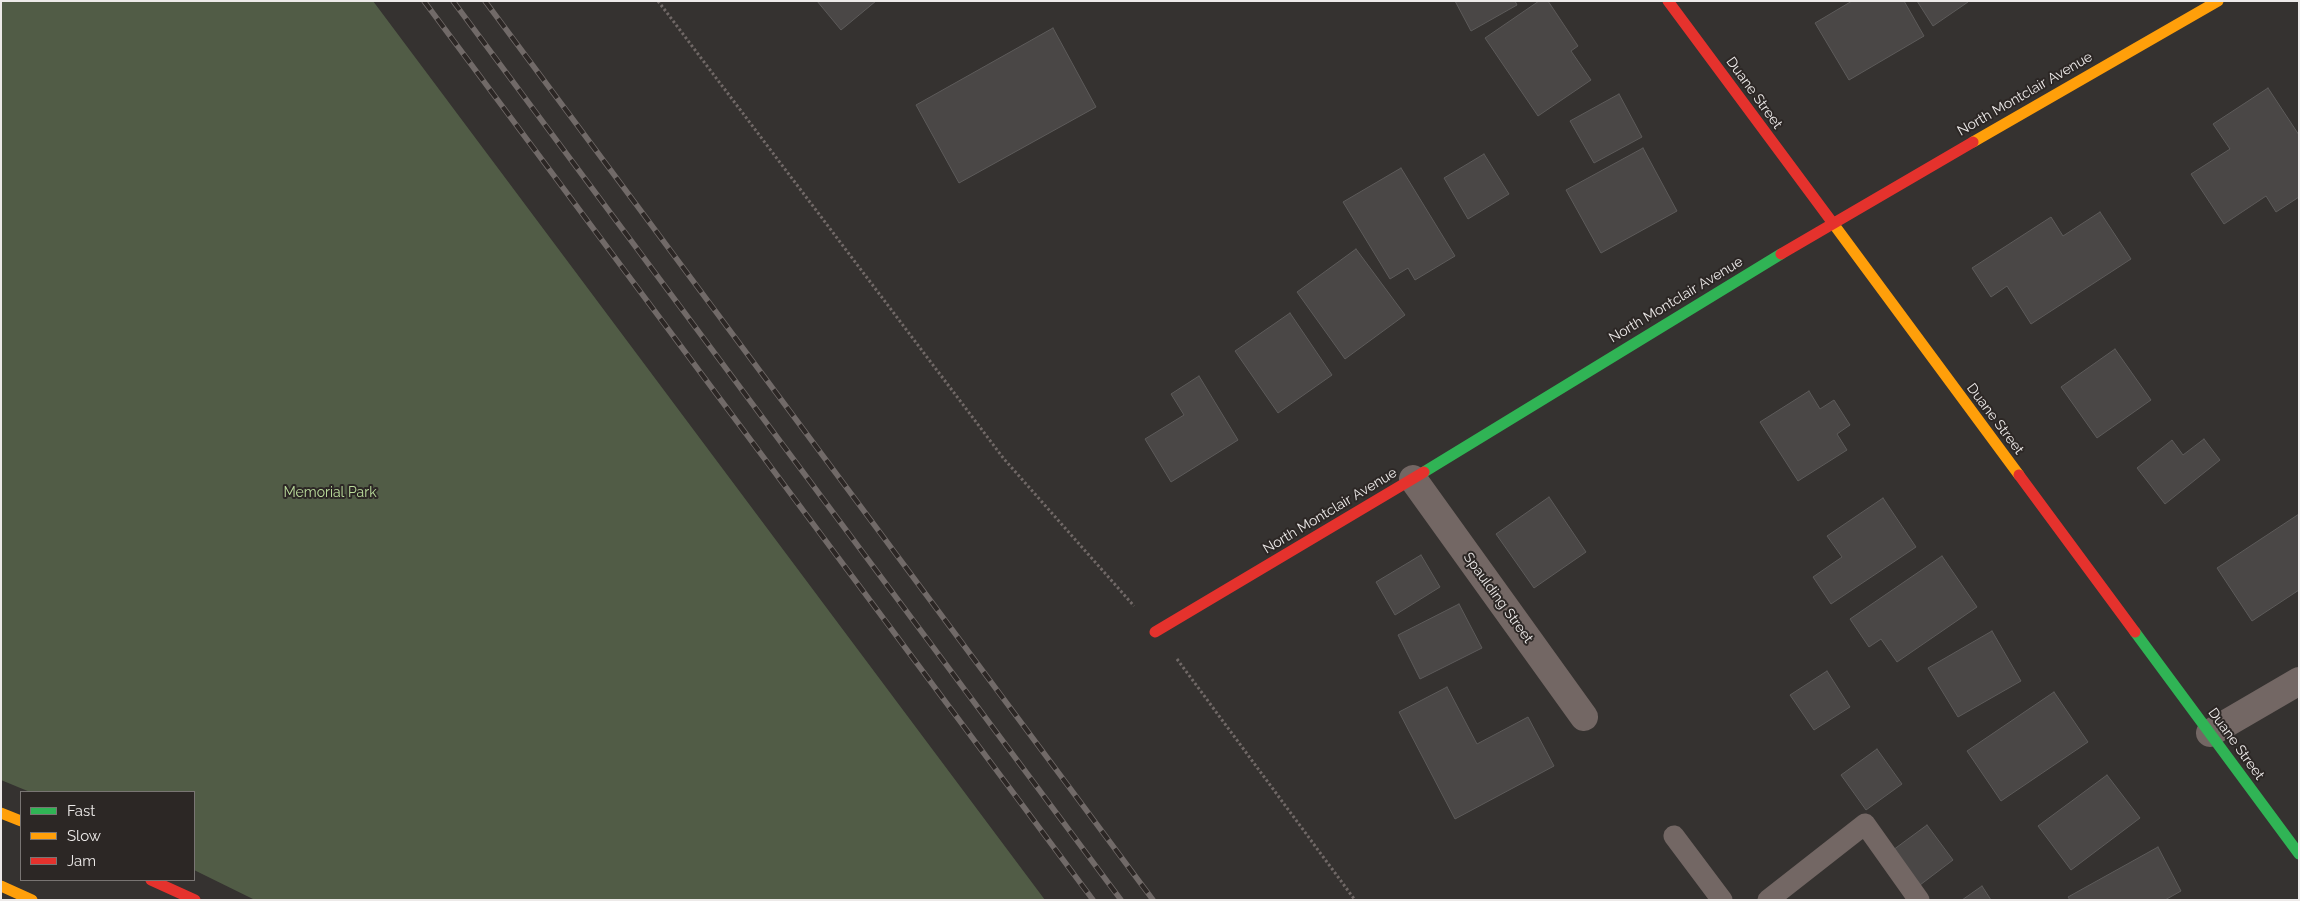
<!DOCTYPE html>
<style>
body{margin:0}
#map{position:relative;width:2300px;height:901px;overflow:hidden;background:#353230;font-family:Raleway,sans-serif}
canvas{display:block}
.frame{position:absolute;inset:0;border:2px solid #edeae9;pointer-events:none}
.legend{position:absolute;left:20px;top:791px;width:175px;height:90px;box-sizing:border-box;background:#2c2725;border:1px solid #797573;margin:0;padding:6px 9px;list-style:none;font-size:15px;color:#edeae9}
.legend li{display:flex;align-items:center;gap:10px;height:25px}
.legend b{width:25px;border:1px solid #797573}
</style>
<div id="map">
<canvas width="2300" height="901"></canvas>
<div class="frame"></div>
<ul class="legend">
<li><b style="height:6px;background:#30b455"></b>Fast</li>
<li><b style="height:6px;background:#ff9f0a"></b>Slow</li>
<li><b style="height:6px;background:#e5322d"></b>Jam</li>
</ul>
</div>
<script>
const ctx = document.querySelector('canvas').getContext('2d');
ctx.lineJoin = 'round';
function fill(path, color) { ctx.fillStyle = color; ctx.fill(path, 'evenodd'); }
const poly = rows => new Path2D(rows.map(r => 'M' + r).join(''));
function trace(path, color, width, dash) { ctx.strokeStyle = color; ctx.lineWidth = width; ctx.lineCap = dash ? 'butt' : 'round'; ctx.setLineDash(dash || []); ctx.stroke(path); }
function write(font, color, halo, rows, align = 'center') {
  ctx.font = font + ' Raleway,sans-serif'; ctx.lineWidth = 4; ctx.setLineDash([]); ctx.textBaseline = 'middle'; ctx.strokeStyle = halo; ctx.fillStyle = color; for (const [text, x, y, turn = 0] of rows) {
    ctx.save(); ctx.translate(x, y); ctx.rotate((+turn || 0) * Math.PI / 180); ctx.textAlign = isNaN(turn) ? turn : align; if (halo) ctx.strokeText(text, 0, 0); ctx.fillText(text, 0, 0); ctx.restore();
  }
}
fill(poly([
 [1,1,373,1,1045,900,255,900,194,870,194,792,30,792,1,780]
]), '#515c46');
const building = poly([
 [817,1,876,1,841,30,817,1],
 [1455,1,1515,1,1517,5,1471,31,1455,1],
 [1539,1,1548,1,1578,46,1571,51,1591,80,1538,116,1485,38,1539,1],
 [1852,1,1904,1,1924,36,1849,80,1815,23,1852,1],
 [1917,1,1967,1,1968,2,1933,26,1917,1],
 [1053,28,1096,107,959,183,916,105,1053,28],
 [2268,88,2299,135,2299,197,2276,212,2266,196,2224,224,2191,174,2230,149,2213,124,2268,88],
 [1619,94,1642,137,1594,163,1570,121,1619,94],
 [1643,148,1677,211,1601,253,1566,190,1643,148],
 [1484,154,1509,194,1468,219,1444,178,1484,154],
 [1401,168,1455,256,1415,280,1408,268,1390,279,1343,202,1401,168],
 [2100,212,2131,259,2031,324,2007,286,1991,297,1972,268,2051,217,2063,236,2100,212],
 [1356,249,1405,315,1345,359,1297,292,1356,249],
 [1290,313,1332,375,1278,413,1235,351,1290,313],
 [2115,349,2151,400,2097,438,2061,387,2115,349],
 [1199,376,1238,440,1171,482,1145,439,1184,415,1171,394,1199,376],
 [1809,391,1820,409,1834,400,1850,425,1837,434,1847,450,1798,481,1760,422,1809,391],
 [2204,439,2220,460,2165,504,2137,468,2172,440,2183,455,2204,439],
 [1549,497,1586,552,1534,588,1496,534,1549,497],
 [1883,498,1916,547,1831,604,1813,577,1842,557,1827,536,1883,498],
 [2299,514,2299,590,2252,621,2217,568,2299,514],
 [1421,555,1440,587,1395,615,1376,582,1421,555],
 [1942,556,1977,607,1897,662,1881,639,1869,647,1850,619,1942,556],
 [1459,604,1482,648,1420,679,1398,635,1459,604],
 [1992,631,2021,681,1958,717,1928,668,1992,631],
 [1827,671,1850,707,1814,730,1790,695,1827,671],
 [1447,687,1477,744,1528,717,1554,766,1455,819,1399,712,1447,687],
 [2054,692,2088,742,2001,801,1967,751,2054,692],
 [1877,749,1902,784,1866,810,1841,775,1877,749],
 [2107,775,2140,818,2071,870,2038,826,2107,775],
 [1927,825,1953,860,1920,885,1893,850,1927,825],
 [2158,847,2181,891,2165,900,2070,900,2068,897,2158,847],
 [1982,886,1991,900,1962,900,1982,886]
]);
fill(building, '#4a4746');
trace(building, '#5d5b5a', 1);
trace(poly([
 [658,1,1004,459,1134,606],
 [1177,659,1355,900]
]), '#716967', 3, [2.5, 2.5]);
trace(poly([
 [1674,836,1722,900],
 [1768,900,1865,824,1919,900]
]), '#736764', 21);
trace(poly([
 [1413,479,1584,717],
 [2210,733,2299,681]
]), '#736764', 28);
trace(poly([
 [1424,472,1781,254],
 [2135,632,2299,854]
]), '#30b455', 11);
trace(poly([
 [1973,142,2218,1],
 [1832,222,2019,475],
 [1,813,21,821],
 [1,886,32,900]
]), '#ff9f0a', 11);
trace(poly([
 [1668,1,1832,222],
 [1781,254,1973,142],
 [2019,475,2135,632],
 [1155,632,1424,472],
 [151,880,195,900]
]), '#e5322d', 11);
const rail = poly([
 [424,1,1093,900],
 [453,1,1121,900],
 [485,1,1153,900]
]);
trace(rail, '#716a68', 5.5);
trace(rail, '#2c2725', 4, [11]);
write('14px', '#edeae9', '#2c2725', [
 ["Duane Street",1754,93,54],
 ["North Montclair Avenue",2025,94,-30],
 ["North Montclair Avenue",1676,300,-31],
 ["Duane Street",1995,419,53],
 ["North Montclair Avenue",1330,511,-31],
 ["Spaulding Street",1498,598,54],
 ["Duane Street",2236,744,54]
]);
write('14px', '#bbdd9c', '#2c2725', [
 ["Memorial Park",330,493]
]);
</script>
